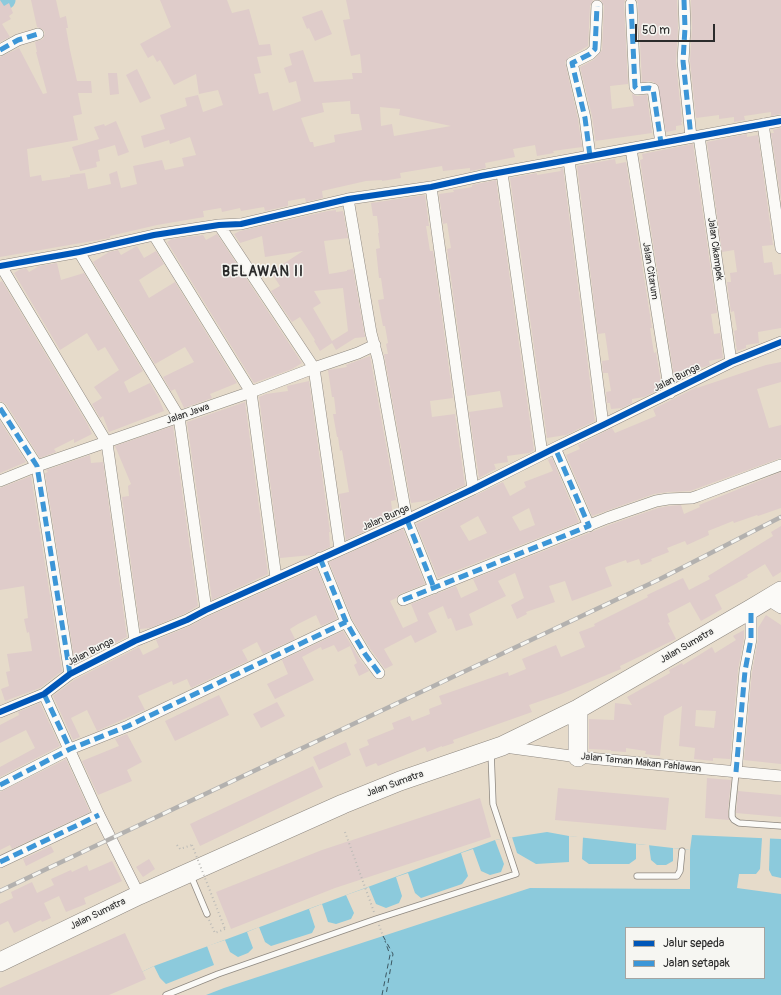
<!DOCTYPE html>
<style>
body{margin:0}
#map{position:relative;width:781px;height:995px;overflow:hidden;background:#e6dbca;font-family:Pangolin,sans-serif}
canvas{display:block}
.legend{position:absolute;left:625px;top:927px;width:140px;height:52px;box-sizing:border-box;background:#f6f6f2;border:1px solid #a5a5a2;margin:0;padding:5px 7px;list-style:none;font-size:12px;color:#2b2b2b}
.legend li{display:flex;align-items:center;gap:8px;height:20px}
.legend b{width:20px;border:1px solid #a5a5a2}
.scale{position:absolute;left:635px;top:24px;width:80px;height:18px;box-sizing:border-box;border:2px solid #2b2b2b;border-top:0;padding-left:5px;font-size:12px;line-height:14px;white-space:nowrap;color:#2b2b2b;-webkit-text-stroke:3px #f6f6f2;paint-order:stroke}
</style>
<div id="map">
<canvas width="781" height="995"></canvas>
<ul class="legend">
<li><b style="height:5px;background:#0057b8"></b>Jalur sepeda</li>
<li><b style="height:5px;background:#3c96d7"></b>Jalan setapak</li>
</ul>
<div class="scale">50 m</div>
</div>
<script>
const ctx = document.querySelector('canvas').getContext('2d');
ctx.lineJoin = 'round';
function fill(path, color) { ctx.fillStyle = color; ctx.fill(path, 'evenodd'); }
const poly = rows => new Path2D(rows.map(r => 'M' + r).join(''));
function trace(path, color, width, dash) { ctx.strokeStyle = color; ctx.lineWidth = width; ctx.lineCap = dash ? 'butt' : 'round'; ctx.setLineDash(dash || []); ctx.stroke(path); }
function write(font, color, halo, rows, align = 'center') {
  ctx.font = font + ' Pangolin,sans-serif'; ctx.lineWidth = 3; ctx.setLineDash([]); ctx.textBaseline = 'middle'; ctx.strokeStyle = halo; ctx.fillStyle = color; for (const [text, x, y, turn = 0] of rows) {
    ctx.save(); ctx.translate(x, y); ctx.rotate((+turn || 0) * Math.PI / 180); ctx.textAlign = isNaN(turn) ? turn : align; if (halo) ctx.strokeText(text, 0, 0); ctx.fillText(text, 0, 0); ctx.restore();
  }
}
fill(poly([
 [547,832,569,836,690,850,692,835,781,839,781,995,94,995,154,966,495,840],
 [626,928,764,928,764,978,626,978]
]), '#8ccadc');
fill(poly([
 [569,836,583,837,582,859,589,864,629,864,636,859,636,844,649,845,651,860,657,865,666,865,673,861,673,848,690,850,690,889,530,888,224,988,206,995,94,995,154,966,160,978,166,984,214,965,207,946,225,940,230,952,238,957,248,953,253,948,247,932,259,927,265,942,271,946,312,933,315,927,309,909,322,904,328,922,336,924,351,919,354,913,346,895,369,887,376,904,386,908,399,903,402,896,396,877,408,873,415,893,421,898,462,884,468,876,461,853,473,849,481,871,490,875,501,872,504,864,495,840,512,837,517,853,536,864,569,862],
 [762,838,770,838,769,870,772,876,781,878,781,894,737,888,739,874,756,874,760,869]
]), '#e6dbca');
trace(poly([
 [0,3,6,0]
]), '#8ccadc', 19);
trace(poly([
 [383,936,393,954,386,995],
 [382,995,390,955,385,941]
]), '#3d5862', 1, [5, 4]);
fill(poly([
 [0,0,4,6,9,3,13,13,9,16,11,19,2,24,10,37,0,42],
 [31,0,56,0,60,18,66,16,68,28,66,28,70,50,77,81,91,81,92,93,78,93,82,114,73,116,78,140,27,149,30,177,41,175,42,181,70,177,70,175,85,173,88,189,111,184,109,174,117,171,121,188,137,184,133,166,162,160,165,170,184,166,182,158,196,155,190,137,170,144,169,140,144,148,141,136,165,129,160,115,187,106,185,98,198,95,203,112,223,105,218,90,199,94,196,74,174,85,160,60,157,62,153,55,148,58,140,44,171,27,160,0,227,0,232,13,249,9,259,45,270,44,272,55,257,57,261,73,254,74,259,94,268,92,273,111,301,101,296,81,289,83,284,68,292,65,289,54,303,50,314,82,353,79,352,73,362,73,360,54,351,56,343,20,350,19,346,0,593,0,590,6,588,46,569,57,565,62,578,119,582,147,553,151,554,153,537,156,535,145,513,149,515,157,485,163,486,168,470,171,470,168,443,171,442,166,400,173,401,178,382,181,382,180,366,181,322,191,323,198,306,202,305,198,288,201,288,206,265,211,264,207,241,211,240,208,222,212,221,208,203,211,204,217,157,225,110,236,110,238,0,257,0,57,19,48,43,94,47,93,36,52,37,52,35,42,43,39,45,32,42,29,37,27],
 [350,101,351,114,359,114,362,130,334,135,335,142,314,147,313,142,310,142,301,118,324,112,322,103],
 [380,107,400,109,399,115,451,126,394,136,392,124,381,126],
 [601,0,625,0,624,4,628,84,610,86,612,109,634,106,632,94,637,96,647,95,652,133,595,141,596,145,592,116,580,67,595,59,602,50,604,6],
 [637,0,677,0,678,28,676,62,682,122,681,122,682,125,676,126,676,130,666,132,658,85,651,81,642,82,638,4],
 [691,0,781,0,781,114,771,116,771,112,744,116,745,120,734,122,734,117,719,119,719,115,696,118,690,61,692,28],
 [322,10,332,34,315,41,309,28,307,29,302,17],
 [137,69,151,98,140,103,126,75],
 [108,73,117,73,119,94,110,95],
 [116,121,129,152,118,156,115,145,98,150,100,161,96,162,97,167,80,171,72,147,99,139,94,127,104,124,105,126],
 [781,128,781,199,771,133,774,133,773,130],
 [747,134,747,137,758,135,773,245,762,246,764,263,772,262,774,275,781,274,781,328,758,332,759,343,746,345,746,348,737,351,734,331,737,330,734,311,731,312,727,282,731,282,730,273,737,272,734,250,722,252,707,142],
 [693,144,717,313,711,314,714,334,720,333,723,358,709,361,710,365,704,367,694,369,694,372,675,382,640,160,643,159,642,154],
 [615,159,616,164,626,162,652,328,650,328,654,353,656,352,662,388,644,397,632,399,632,403,622,408,611,409,610,403,607,403,606,392,611,391,608,373,603,373,602,361,609,360,605,333,598,334,577,166],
 [563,168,595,421,566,435,547,438,510,178,537,173,537,175,561,171,560,169],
 [496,180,534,450,529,453,507,456,508,462,494,464,496,469,479,478,469,412,503,407,500,391,467,396,447,249,451,248,447,223,443,224,439,194,454,192,453,190,472,187,472,185],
 [425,195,429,226,426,226,430,251,433,251,453,398,430,401,432,417,455,414,465,485,433,500,411,503,384,354,388,354,386,344,388,343,385,326,383,326,378,300,384,299,381,278,379,278,376,249,380,248,378,233,379,233,377,216,373,216,371,203],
 [336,210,336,212,343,211,348,238,324,241,329,274,347,271,347,270,353,269,365,337,355,338,336,350,332,343,320,351,314,341,315,340,300,317,292,322,271,291,280,286,271,272,303,251,265,257,262,236,240,243,234,234,240,231,328,211],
 [343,288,348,331,332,341,313,308,321,303,314,291],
 [217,234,302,363,292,369,254,383,167,242,172,239,203,235,206,240],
 [137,246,144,258,156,251,164,264,139,280,149,298,175,282,237,383,210,394,212,398,184,408,175,389,171,391,163,377,194,362,185,347,155,364,93,262,109,252,118,250,121,255],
 [57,263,61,280,84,273,143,371,124,382,129,393,150,383,158,397,164,411,109,432,103,416,100,418,92,404,102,398,94,387,119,370,105,347,98,351,87,333,60,350,14,273,19,270,26,268,29,272,39,266],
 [2,281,88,425,92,434,74,443,74,439,54,449,56,452,40,458,6,404,0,401,0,282],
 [370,356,396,500,391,501,393,518,346,540,339,494,349,492,342,450,340,451,338,437,337,437,333,414,336,414,334,397,332,397,328,370,347,367,346,365],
 [781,362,781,382,757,389,769,428,781,425,781,458,690,491,668,492,654,494,592,516,566,455,580,449,578,445,612,428,615,433,656,416,653,409,697,387,697,388,766,365],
 [309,381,330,532,329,532,330,547,312,555,280,558,259,397,266,394,288,391,287,386],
 [245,402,268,574,212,600,187,422],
 [0,421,26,462,0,473],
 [173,426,198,606,184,614,150,628,140,629,122,497,129,496,128,486,131,484,115,446],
 [90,455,91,463,103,462,127,637,75,663,45,473,48,472,46,470],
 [552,458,579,522,438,578,416,524,503,482,510,496,526,487,524,482,553,471,548,460],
 [529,508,535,525,520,531,512,517],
 [478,516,487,533,469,541,460,526],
 [781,472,781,508,758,516,757,515,734,523,733,521,708,531,709,535,687,545,685,541,667,548,669,552,651,559,652,561,641,565,639,559,627,563,626,560,606,567,605,568,612,586,572,601,565,581,549,586,555,602,526,612,527,614,517,619,511,605,524,598,515,573,498,581,506,596,469,614,473,625,456,631,451,618,448,619,443,606,428,613,437,632,415,643,411,635,384,649,393,665,385,669,371,650,352,619,329,562,403,529,425,584,400,594,396,598,390,601,403,628,418,621,411,604,456,586,461,598,478,590,473,579,609,525,658,508,669,506,681,505,684,514,700,507,699,505],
 [31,476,62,671,40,688,5,701,1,689,9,686,6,672,10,671,7,654,32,651,29,632,27,633,24,619,28,618,24,586,0,590,0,488],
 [781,526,781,572,773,577,765,564,747,575,748,577,715,595,722,609,701,621,690,602,667,614,670,622,668,623,676,639,620,666,621,669,561,694,529,705,532,712,453,740,454,743,442,747,442,746,427,752,425,747,378,766,376,763,366,767,359,749,369,745,367,740,394,729,392,723,410,716,412,721,430,714,429,709,442,704,439,696,508,672,509,676,526,669,522,659,556,645,561,657,585,647,579,632,595,626,594,624,648,597,647,595,683,578,689,590,710,579,708,576,773,536,771,532],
 [317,568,337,619,321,626,316,615,298,624,290,629,295,639,263,654,257,642,242,650,248,661,191,688,187,679,173,685,172,681,138,696,145,710,97,731,87,710,71,718,80,737,73,740,53,696,74,680,139,647,143,655,159,647,156,640,190,626,209,616],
 [766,615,781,625,781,764,744,760,752,672,758,640,758,628],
 [744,630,744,638,738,670,730,759,713,758,713,761,694,759,695,748,679,746,682,706,664,716,660,756,645,754,646,751,626,748,626,752,611,751,611,750,589,749,589,719,614,720,615,703,632,705,627,697,670,673,669,670,682,663,683,665,712,647,715,653,736,640,733,636],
 [696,710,716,711,714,728,695,726],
 [343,631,359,658,369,671,359,676,354,665,357,663,350,646,338,652,334,645,322,650,321,647,302,657,314,680,275,699,267,684,288,674,282,660],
 [219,695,229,715,175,741,165,721],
 [277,702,285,716,261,728,253,714],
 [40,703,60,746,0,777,0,767,35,748,26,730,0,743,0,725,19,715,18,712],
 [127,734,142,762,127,770,132,781,98,795,82,761,119,746,115,739],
 [346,742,351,755,319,770,313,757],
 [66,759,90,812,12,849,10,845,0,850,0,792],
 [313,766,323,787,200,846,190,824],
 [707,778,731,780,728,811,729,820,705,818],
 [558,788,669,798,666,830,555,820],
 [738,791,781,795,781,817,736,813],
 [480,798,491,837,335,888,231,929,216,892,322,850],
 [51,846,54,852,26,866,23,859],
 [149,859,155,869,143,877,136,867],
 [112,861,122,881,84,898,86,904,66,912,59,896,44,903,51,918,42,922,41,920,14,933,8,921,0,925,0,904,13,898,11,892,32,882,37,893,54,885,51,879,71,870,72,872,87,865,89,871],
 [125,933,146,979,109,995,0,995,0,988]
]), '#dfccca');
const service = poly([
 [736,772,732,811,732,817,734,820,739,823,781,826],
 [191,876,207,914],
 [637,876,677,876,680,871,682,851],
 [166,995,218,974,376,919,516,874,493,804,491,752]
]);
const minor = poly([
 [684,0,685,28,683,61,691,137],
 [631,4,635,87,637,89,649,88,653,89,661,143],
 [0,50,18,40,38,34],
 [763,124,781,248],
 [699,136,731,362],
 [631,149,670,393],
 [590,156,585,118,572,63,590,54,595,49,597,6],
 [569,160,603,425],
 [502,173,542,454],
 [431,187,473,489],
 [348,199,371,333,378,359,407,520,434,588],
 [219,225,314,368,340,549],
 [154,235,251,392,276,578],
 [79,252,179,417,206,610],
 [0,266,79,252,154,235,219,225,241,224,348,199,431,187,481,176,781,121],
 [1,266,107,443,135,641],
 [0,408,37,466,70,674],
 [555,448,589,526],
 [0,481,37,466,251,392,314,368,358,353,375,345],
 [320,558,346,622,365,654,379,673],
 [403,600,607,518,656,501,668,499,692,498,698,496,781,465],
 [768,600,781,608],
 [44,694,99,815,139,895],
 [0,712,44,694,70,674,135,641,187,620,206,610,407,520,473,489,555,448,603,425,731,362,781,342],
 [505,747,578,757,781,776],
 [736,772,745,671,751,639,751,609],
 [0,785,70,749,128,726,346,622],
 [0,862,99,815]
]);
const trunk = poly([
 [578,709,578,757],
 [0,962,139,895,343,804,400,781,502,746,578,709,751,609,781,591]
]);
trace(service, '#8e8880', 7);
trace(minor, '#8e8880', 12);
trace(trunk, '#8e8880', 20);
trace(poly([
 [345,832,374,912],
 [177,845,180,849,192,845],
 [209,920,215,933,225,929],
 [379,925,383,936]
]), '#bcbbb7', 2, [1, 3]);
trace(service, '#fbfaf7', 5.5);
trace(minor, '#fbfaf7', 11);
trace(trunk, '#fbfaf7', 19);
const rail = poly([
 [0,891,660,579,781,517]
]);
trace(rail, '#b3b1af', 4.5);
trace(rail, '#f6f6f2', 3, [9]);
trace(poly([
 [192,845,225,929]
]), '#bcbbb7', 2, [1, 3]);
trace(poly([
 [684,0,685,28,683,61,691,137],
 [631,4,635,87,637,89,649,88,653,89,661,143],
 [0,50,18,40,38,34],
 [590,156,585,118,572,63,590,54,595,49,597,6],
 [0,408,37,466,70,674],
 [407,520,434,588],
 [320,558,346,622,365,654,379,673],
 [403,600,589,526,555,448],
 [44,694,70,749],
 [736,772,745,671,751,639,751,609],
 [0,785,70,749,128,726,346,622],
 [0,862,99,815]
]), '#3c96d7', 5, [10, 5]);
trace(poly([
 [0,266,79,252,154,235,219,225,241,224,348,199,431,187,481,176,781,121],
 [0,712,44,694,70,674,135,641,187,620,206,610,407,520,473,489,555,448,603,425,731,362,781,342]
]), '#0057b8', 6);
write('10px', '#2b2b2b', '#f6f6f2', [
 ["Jalan Cikampek",715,249,82],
 ["Jalan Citarum",650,271,81],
 ["Jalan Bunga",677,378,-27],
 ["Jalan Jawa",188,414,-19],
 ["Jalan Bunga",386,518,-24],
 ["Jalan Sumatra",687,646,-30],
 ["Jalan Bunga",91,652,-27],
 ["Jalan Taman Makan Pahlawan",641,763,6],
 ["Jalan Sumatra",395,784,-20],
 ["Jalan Sumatra",98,914,-26]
]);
ctx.letterSpacing = '1px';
write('bold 14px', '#2b2b2b', '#f6f6f2', [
 ["BELAWAN II",263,272]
]);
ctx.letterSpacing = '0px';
</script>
